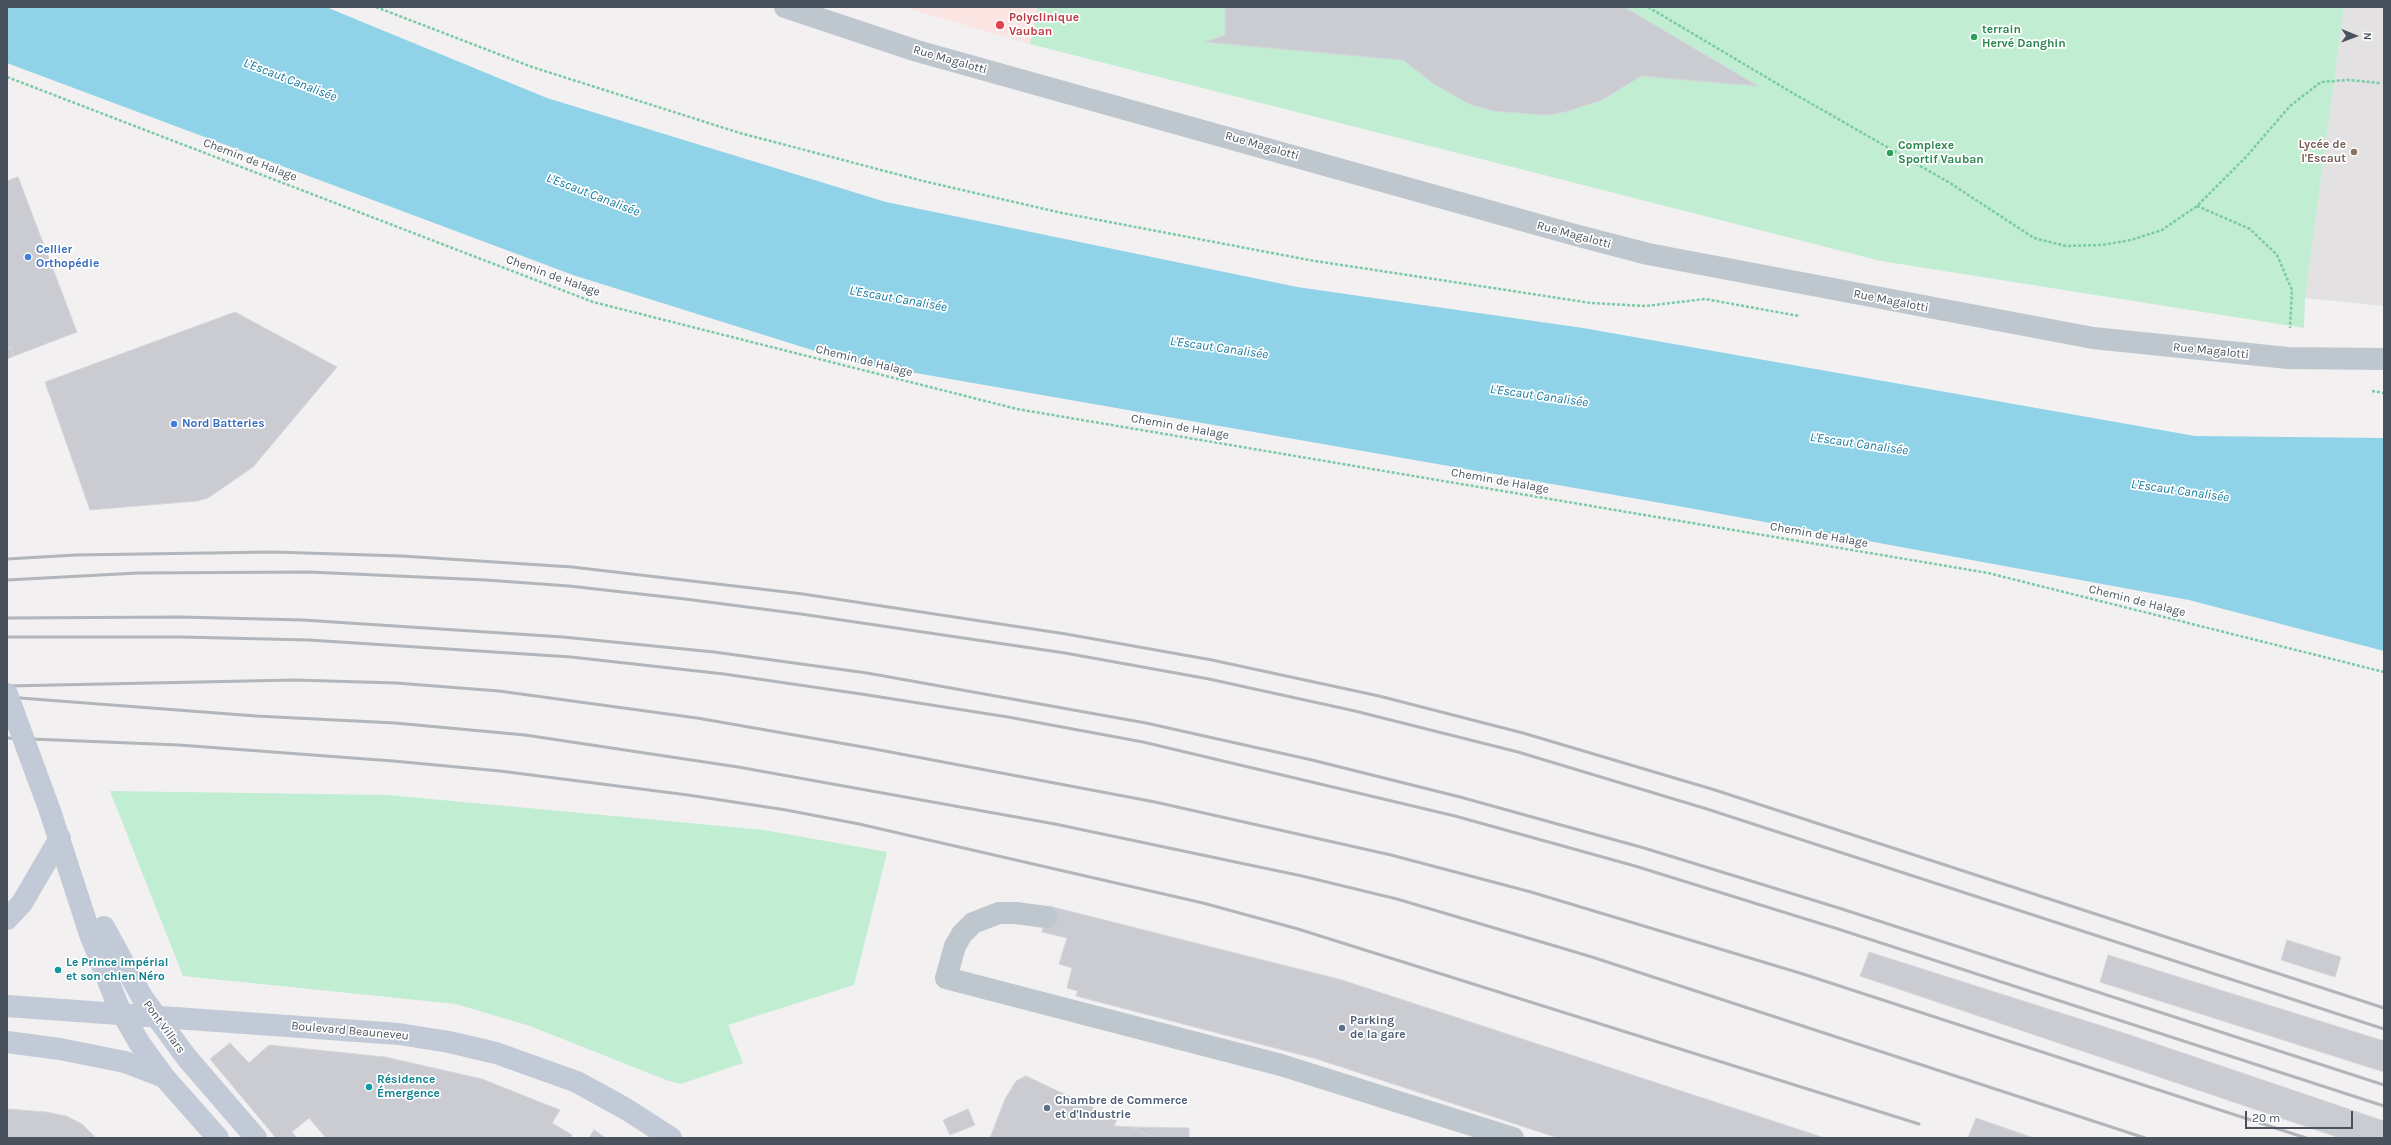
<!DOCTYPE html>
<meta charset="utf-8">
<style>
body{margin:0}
#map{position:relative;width:2391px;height:1145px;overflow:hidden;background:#f2f0f0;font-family:Karla,sans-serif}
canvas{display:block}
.frame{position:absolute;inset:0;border:8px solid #49525c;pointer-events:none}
.north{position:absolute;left:2335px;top:16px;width:40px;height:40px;-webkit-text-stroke:3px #fff;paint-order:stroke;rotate:91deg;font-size:11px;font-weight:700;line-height:16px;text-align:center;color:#49525c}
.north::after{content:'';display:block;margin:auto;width:14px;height:18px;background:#49525c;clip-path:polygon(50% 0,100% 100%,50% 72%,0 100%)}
.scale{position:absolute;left:2245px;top:1111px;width:108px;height:18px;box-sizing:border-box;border:2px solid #49525c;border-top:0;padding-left:5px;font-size:12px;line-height:14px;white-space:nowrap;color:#49525c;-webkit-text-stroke:3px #fff;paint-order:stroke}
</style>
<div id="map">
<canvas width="2391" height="1145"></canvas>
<div class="frame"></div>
<div class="north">N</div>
<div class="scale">20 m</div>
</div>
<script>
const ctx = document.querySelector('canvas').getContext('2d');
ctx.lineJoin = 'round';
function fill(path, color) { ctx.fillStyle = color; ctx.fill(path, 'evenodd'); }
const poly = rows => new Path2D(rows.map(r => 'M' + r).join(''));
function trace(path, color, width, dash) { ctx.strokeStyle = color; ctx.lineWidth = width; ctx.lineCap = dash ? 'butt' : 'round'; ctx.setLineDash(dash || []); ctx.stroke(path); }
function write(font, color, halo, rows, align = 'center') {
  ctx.font = font + ' Karla,sans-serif'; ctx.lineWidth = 3.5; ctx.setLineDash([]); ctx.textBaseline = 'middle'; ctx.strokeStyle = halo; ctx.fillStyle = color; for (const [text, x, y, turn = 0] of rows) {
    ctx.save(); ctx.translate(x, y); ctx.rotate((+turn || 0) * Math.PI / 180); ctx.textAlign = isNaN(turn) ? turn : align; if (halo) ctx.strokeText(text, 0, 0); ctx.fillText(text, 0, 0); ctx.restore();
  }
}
fill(poly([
 [2344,7,2384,7,2384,306,2305,298]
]), '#e3e1e1');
fill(poly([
 [903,7,1039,7,1030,44]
]), '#fae5e2');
fill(poly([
 [1038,7,2344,7,2305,298,2304,328,1881,261,1030,44],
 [110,791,388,795,764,830,887,852,854,985,728,1025,743,1063,681,1084,666,1080,530,1026,456,1004,183,976]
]), '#c1edd3');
fill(poly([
 [7,7,326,7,547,98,886,202,1297,287,1583,328,2195,436,2384,438,2384,651,2189,600,1678,506,847,361,573,275,7,63]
]), '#90d3e8');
const building = poly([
 [1225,7,1624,7,1758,86,1641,76,1602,100,1565,112,1546,115,1494,111,1469,104,1434,84,1403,60,1205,42,1225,35,1225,7],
 [18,177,77,332,14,356,11,347,7,348,7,181,18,177],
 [235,312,337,367,253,467,208,498,197,501,90,510,45,382,235,312],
 [11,347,14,356,7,359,7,348,11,347],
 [1049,906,1342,980,1825,1138,1558,1138,1317,1059,1076,996,1078,991,1067,988,1072,968,1059,964,1067,938,1042,932,1049,906],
 [2287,940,2341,957,2335,977,2281,960,2287,940],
 [1869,952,2127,1034,2384,1121,2384,1138,2340,1138,1860,976,1869,952],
 [2108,955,2384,1041,2384,1072,2100,982,2108,955],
 [230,1043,249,1063,269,1045,385,1057,482,1079,560,1110,552,1123,572,1135,570,1138,326,1138,309,1118,292,1132,297,1138,276,1138,210,1059,230,1043],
 [1026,1076,1117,1119,1114,1126,1131,1127,1155,1138,990,1138,1005,1099,1016,1081,1026,1076],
 [7,1109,46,1112,66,1116,82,1124,96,1138,7,1138,7,1109],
 [968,1109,975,1125,950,1135,943,1120,968,1109],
 [1976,1118,2034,1138,1968,1138,1976,1118],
 [1131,1127,1189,1128,1189,1138,1155,1138,1131,1127],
 [594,1130,606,1138,589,1138,594,1130]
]);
fill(building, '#caccd2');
trace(building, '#d4d6db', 1);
trace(poly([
 [376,7,532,67,740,133,923,181,1062,213,1309,260,1591,303,1646,306,1705,299,1799,316],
 [1648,7,1791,92,1950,183,2034,238,2066,246,2102,245,2131,240,2162,230,2197,206,2246,157,2290,106,2321,82,2348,80,2380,83],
 [7,77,593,302,1017,409,1988,573,2384,672],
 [2197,206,2250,229,2277,255,2292,290,2290,328],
 [2372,391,2384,393]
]), '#7acaa5', 2.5, [3, 2]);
trace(poly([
 [1046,917,1016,913,999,913,973,923,962,934,955,946,946,978,1281,1065,1513,1138]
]), '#bfc7ce', 22);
trace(poly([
 [785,7,917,51,1575,235,1648,254,2093,338,2288,358,2384,359]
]), '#bfc7ce', 22);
trace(poly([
 [50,811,90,934],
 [7,919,22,903,60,838],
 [7,1006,399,1034,449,1042,496,1053,577,1082,626,1109,671,1138],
 [7,1042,60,1049,125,1062,164,1077,218,1138],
 [187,1058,256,1138]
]), '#c1cad6', 22);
trace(poly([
 [7,559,76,555,273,552,402,556,572,567,803,594,1066,634,1212,660,1379,696,1523,733,1715,790,2384,1008],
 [7,580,138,573,309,572,486,580,569,586,685,599,801,614,1065,653,1209,679,1355,711,1518,752,1707,809,2384,1029],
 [7,618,180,617,303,620,563,637,714,652,867,673,1146,723,1312,760,1460,797,1644,848,1842,909,2384,1085],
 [7,637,181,637,309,640,571,657,724,674,861,694,1008,717,1143,742,1455,816,1635,866,1838,929,2384,1106],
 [7,686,295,680,396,683,499,691,697,718,869,748,1155,802,1391,855,1531,892,1803,974,2306,1138],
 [7,697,256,716,395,723,525,735,738,767,1055,824,1302,876,1397,899,1592,957,2145,1138],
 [7,738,179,745,393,761,500,771,688,795,786,810,859,824,1203,903,1298,929,1919,1124]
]), '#b2b5ba', 3);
trace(poly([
 [7,694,50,811],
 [104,927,142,997,187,1058],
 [90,934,118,1006,140,1044,164,1077]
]), '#c1cad6', 22);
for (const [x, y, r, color] of [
 [1000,25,5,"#e0444e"],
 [1974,37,4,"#2e9e5b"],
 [2354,152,4,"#8d6e63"],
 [1890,153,4,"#2e9e5b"],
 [28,257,4,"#3f7fe0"],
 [174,424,4,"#3f7fe0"],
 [58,970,4,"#0f9aa8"],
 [1342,1028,4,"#5c6f8a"],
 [369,1087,4,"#0f9aa8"],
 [1047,1108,4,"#5c6f8a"]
]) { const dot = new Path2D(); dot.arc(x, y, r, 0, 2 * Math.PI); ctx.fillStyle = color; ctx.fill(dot); trace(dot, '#fff', 1.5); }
write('bold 12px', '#be3a42', '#fff', [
 ["Polyclinique",1009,18],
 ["Vauban",1009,32]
], 'left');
write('bold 12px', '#27864d', '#fff', [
 ["terrain",1982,30],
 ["Hervé Danghin",1982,44],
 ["Complexe",1898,146],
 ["Sportif Vauban",1898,160]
], 'left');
write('12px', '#49525c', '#fff', [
 ["Rue Magalotti",950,60,16],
 ["Rue Magalotti",1262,146,16],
 ["Chemin de Halage",250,160,21],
 ["Rue Magalotti",1574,235,15],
 ["Chemin de Halage",553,276,20],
 ["Rue Magalotti",1891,301,11],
 ["Rue Magalotti",2211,351,6],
 ["Chemin de Halage",864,361,14],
 ["Chemin de Halage",1180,427,10],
 ["Chemin de Halage",1500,481,10],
 ["Chemin de Halage",1819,535,10],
 ["Chemin de Halage",2137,601,14],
 ["Pont Villars",164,1027,54],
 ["Boulevard Beauneveu",350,1031,5]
]);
write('bold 12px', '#785e54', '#fff', [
 ["Lycée de",2346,145],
 ["l'Escaut",2346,159]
], 'right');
write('bold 12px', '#366cbe', '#fff', [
 ["Cellier",36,250],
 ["Orthopédie",36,264],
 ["Nord Batteries",182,424]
], 'left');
write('bold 12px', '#0d838f', '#fff', [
 ["Le Prince impérial",66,963],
 ["et son chien Néro",66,977],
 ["Résidence",377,1080],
 ["Émergence",377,1094]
], 'left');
write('bold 12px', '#4e5e75', '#fff', [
 ["Parking",1350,1021],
 ["de la gare",1350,1035],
 ["Chambre de Commerce",1055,1101],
 ["et d'Industrie",1055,1115]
], 'left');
write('italic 13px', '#137c9e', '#fff', [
 ["L'Escaut Canalisée",290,80,21],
 ["L'Escaut Canalisée",593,195,21],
 ["L'Escaut Canalisée",898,299,10],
 ["L'Escaut Canalisée",1219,348,8],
 ["L'Escaut Canalisée",1539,396,8],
 ["L'Escaut Canalisée",1859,444,8],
 ["L'Escaut Canalisée",2180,491,8]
]);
</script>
